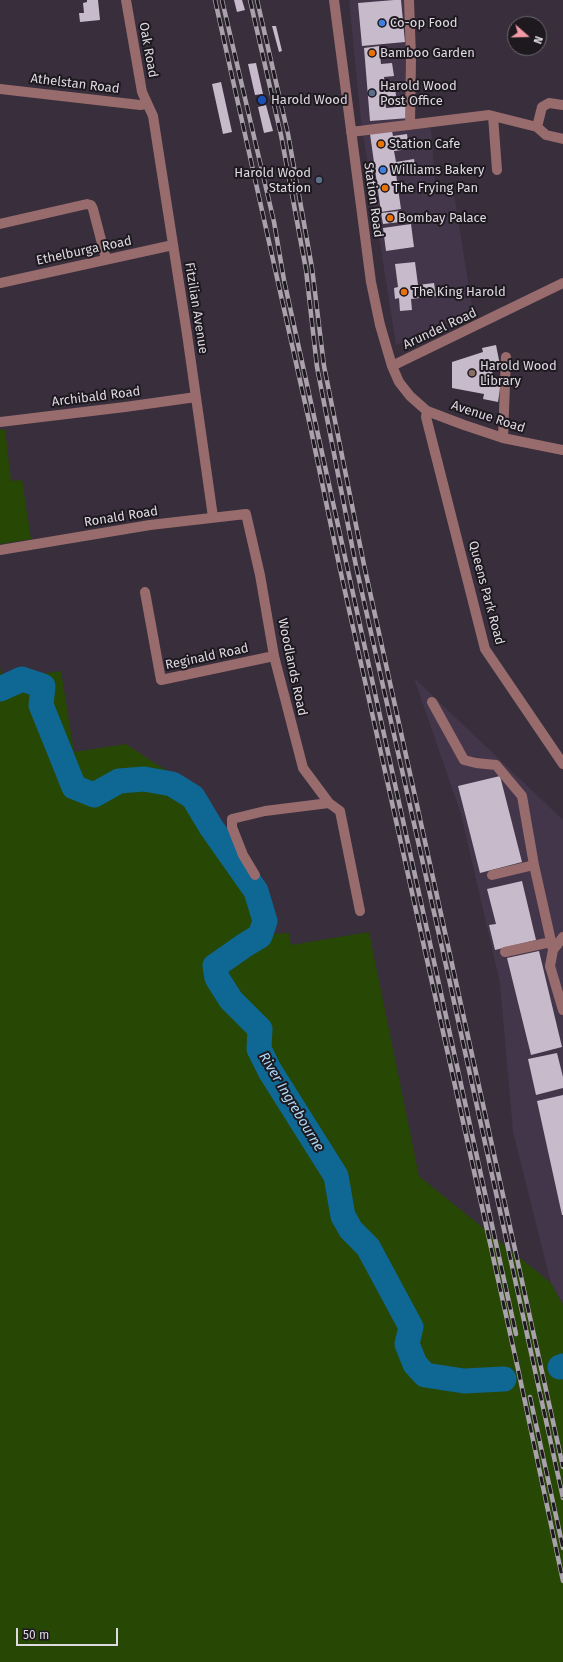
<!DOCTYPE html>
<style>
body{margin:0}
#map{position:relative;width:563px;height:1662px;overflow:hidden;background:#382e3c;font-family:"Fira Sans",sans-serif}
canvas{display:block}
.north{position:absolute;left:507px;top:16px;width:40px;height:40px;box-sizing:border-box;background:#1d191f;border:1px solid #6b666d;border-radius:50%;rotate:110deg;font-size:11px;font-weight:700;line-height:16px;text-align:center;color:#dfd9e2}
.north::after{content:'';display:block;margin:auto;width:14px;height:18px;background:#f39aa7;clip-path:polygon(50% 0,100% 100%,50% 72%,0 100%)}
.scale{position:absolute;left:16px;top:1628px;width:102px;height:18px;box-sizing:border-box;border:2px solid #dfd9e2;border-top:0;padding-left:5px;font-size:12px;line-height:14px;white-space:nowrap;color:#dfd9e2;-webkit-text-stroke:3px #1d191f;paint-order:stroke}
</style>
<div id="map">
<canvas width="563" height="1662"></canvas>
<div class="north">N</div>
<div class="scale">50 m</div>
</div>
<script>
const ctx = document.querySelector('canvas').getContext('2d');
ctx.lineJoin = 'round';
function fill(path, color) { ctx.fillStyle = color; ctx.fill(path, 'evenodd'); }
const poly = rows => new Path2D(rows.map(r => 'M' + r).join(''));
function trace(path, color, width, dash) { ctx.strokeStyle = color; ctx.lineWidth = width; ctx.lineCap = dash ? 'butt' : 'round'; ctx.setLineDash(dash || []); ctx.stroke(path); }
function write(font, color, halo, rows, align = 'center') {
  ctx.font = font + ' "Fira Sans",sans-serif'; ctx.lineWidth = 4; ctx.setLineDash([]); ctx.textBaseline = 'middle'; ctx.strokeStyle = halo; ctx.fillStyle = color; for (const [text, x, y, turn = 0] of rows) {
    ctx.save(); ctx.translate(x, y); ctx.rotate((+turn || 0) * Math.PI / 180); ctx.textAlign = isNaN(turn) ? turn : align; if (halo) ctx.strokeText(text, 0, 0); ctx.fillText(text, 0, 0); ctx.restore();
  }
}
fill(poly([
 [349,0,405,0,411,119,431,129,436,195,454,194,473,313,396,345,361,121],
 [414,678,563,820,563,1304,551,1283,513,1132,500,983,461,814]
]), '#44364a');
fill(poly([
 [5,429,11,481,22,480,31,539,0,544,0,430],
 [0,666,2,679,61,671,74,752,126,744,156,764,201,789,263,895,271,917,271,934,289,933,291,945,369,932,419,1176,551,1283,563,1305,563,1662,0,1662]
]), '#274705');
trace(poly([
 [0,689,22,679,43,686,41,705,74,787,94,795,119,781,144,779,172,784,193,797,211,827,256,891,265,921,260,936,245,945,215,966,217,978,231,1000,260,1029,259,1049,270,1071,336,1176,343,1216,351,1230,368,1247,411,1327,407,1344,415,1364,425,1375,464,1381,504,1379],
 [560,1367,563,1366]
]), '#0f6794', 25);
fill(poly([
 [87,0,98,0,100,20,80,22,79,13,84,13,83,3,87,2],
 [234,0,242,0,245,10,237,12],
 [394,0,401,0,405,42,362,46,358,3],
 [272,26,276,26,282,51,279,52],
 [379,46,381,64,392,63,394,76,384,77,385,88,395,87,396,96,385,97,386,108,407,106,409,118,370,121,364,48],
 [256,63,263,94,255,95,248,64],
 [221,82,232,132,223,134,212,84],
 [266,105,273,131,264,133,258,107],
 [392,131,393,136,407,134,409,149,394,151,396,162,414,159,416,171,396,174,401,209,381,212,370,134],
 [399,211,400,222,383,224,381,213],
 [411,224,414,247,386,251,383,228],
 [415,262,418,285,434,283,436,296,411,299,412,310,400,311,399,298,395,299,394,288,398,287,395,264],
 [496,345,500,365,492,367,493,380,501,382,498,402,483,399,484,394,452,388,452,362,483,352,482,348],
 [500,776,522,862,480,873,458,786],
 [522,881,536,940,495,950,489,925,496,924,487,889],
 [539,951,562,1047,531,1055,507,958],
 [557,1053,563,1077,563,1088,536,1095,528,1059],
 [563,1095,563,1215,562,1215,537,1101]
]), '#c6bacb');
trace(poly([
 [126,0,142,92,153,116,187,334,213,517],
 [334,0,371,282,380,325,392,366,399,382,410,396,427,411,464,425,503,438,563,450],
 [409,0,411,57,410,125],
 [0,89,140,105,146,104],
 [493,116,497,170],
 [537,127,542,107,549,103,563,105],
 [351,132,489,115,537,127,546,135,563,139],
 [0,224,87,204,91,205,93,209,106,259],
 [0,283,173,245],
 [392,366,563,283],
 [427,411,426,417,485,649,563,764],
 [0,422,125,407,196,397],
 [503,438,506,357],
 [0,550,150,525,246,514,260,575,274,656,303,768,329,803,340,811,360,911],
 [145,592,161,680,274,656],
 [432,702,464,760,476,763,496,765,522,796,534,865,553,950],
 [255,875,243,855,232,827,232,819,265,811,329,803],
 [492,875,534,865],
 [563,937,553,950,550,966,563,1010],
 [505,952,551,942]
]), '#986b6d', 10);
const rail = poly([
 [215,0,311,430,340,569,518,1369,563,1581],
 [222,0,274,222,284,280,516,1334],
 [250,0,281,135,306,270,317,367,356,566,449,979,563,1498],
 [257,0,288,134,312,268,324,366,364,565,563,1467],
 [530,1397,563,1548]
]);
trace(rail, '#a9a1ac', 4.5);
trace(rail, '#1d191f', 3, [9]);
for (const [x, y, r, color] of [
 [382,23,4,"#3f7fe0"],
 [372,53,4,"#e8710a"],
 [372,93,4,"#5c6f8a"],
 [262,100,5,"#1a4fb4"],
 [381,144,4,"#e8710a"],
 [383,170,4,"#3f7fe0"],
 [319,180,4,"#5c6f8a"],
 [385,188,4,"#e8710a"],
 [390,218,4,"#e8710a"],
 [404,292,4,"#e8710a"],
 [472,373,4,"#8d6e63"]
]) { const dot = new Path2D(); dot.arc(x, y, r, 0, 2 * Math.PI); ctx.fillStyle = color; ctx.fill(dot); trace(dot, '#1d191f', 1.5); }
write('13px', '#dfd9e2', '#1d191f', [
 ["Co-op Food",390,23],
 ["Bamboo Garden",380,53],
 ["Harold Wood",380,86],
 ["Post Office",380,101],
 ["Harold Wood",271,100],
 ["Station Cafe",389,144],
 ["Williams Bakery",391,170],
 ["Harold Wood",311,173,"right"],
 ["Station",311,188,"right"],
 ["The Frying Pan",393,188],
 ["Bombay Palace",398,218],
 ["The King Harold",412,292],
 ["Harold Wood",480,366],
 ["Library",480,381]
], 'left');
write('13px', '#dfd9e2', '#1d191f', [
 ["Oak Road",148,50,80],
 ["Athelstan Road",75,84,7],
 ["Station Road",373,200,82],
 ["Ethelburga Road",84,251,-12],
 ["Fitzilian Avenue",196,308,81],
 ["Arundel Road",440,329,-25],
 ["Archibald Road",96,397,-7],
 ["Avenue Road",488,417,18],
 ["Ronald Road",121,517,-9],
 ["Queens Park Road",486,593,75],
 ["Reginald Road",207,657,-12],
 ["Woodlands Road",292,667,78]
]);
write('italic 14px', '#abd8f7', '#1d191f', [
 ["River Ingrebourne",291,1102,59]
]);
</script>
